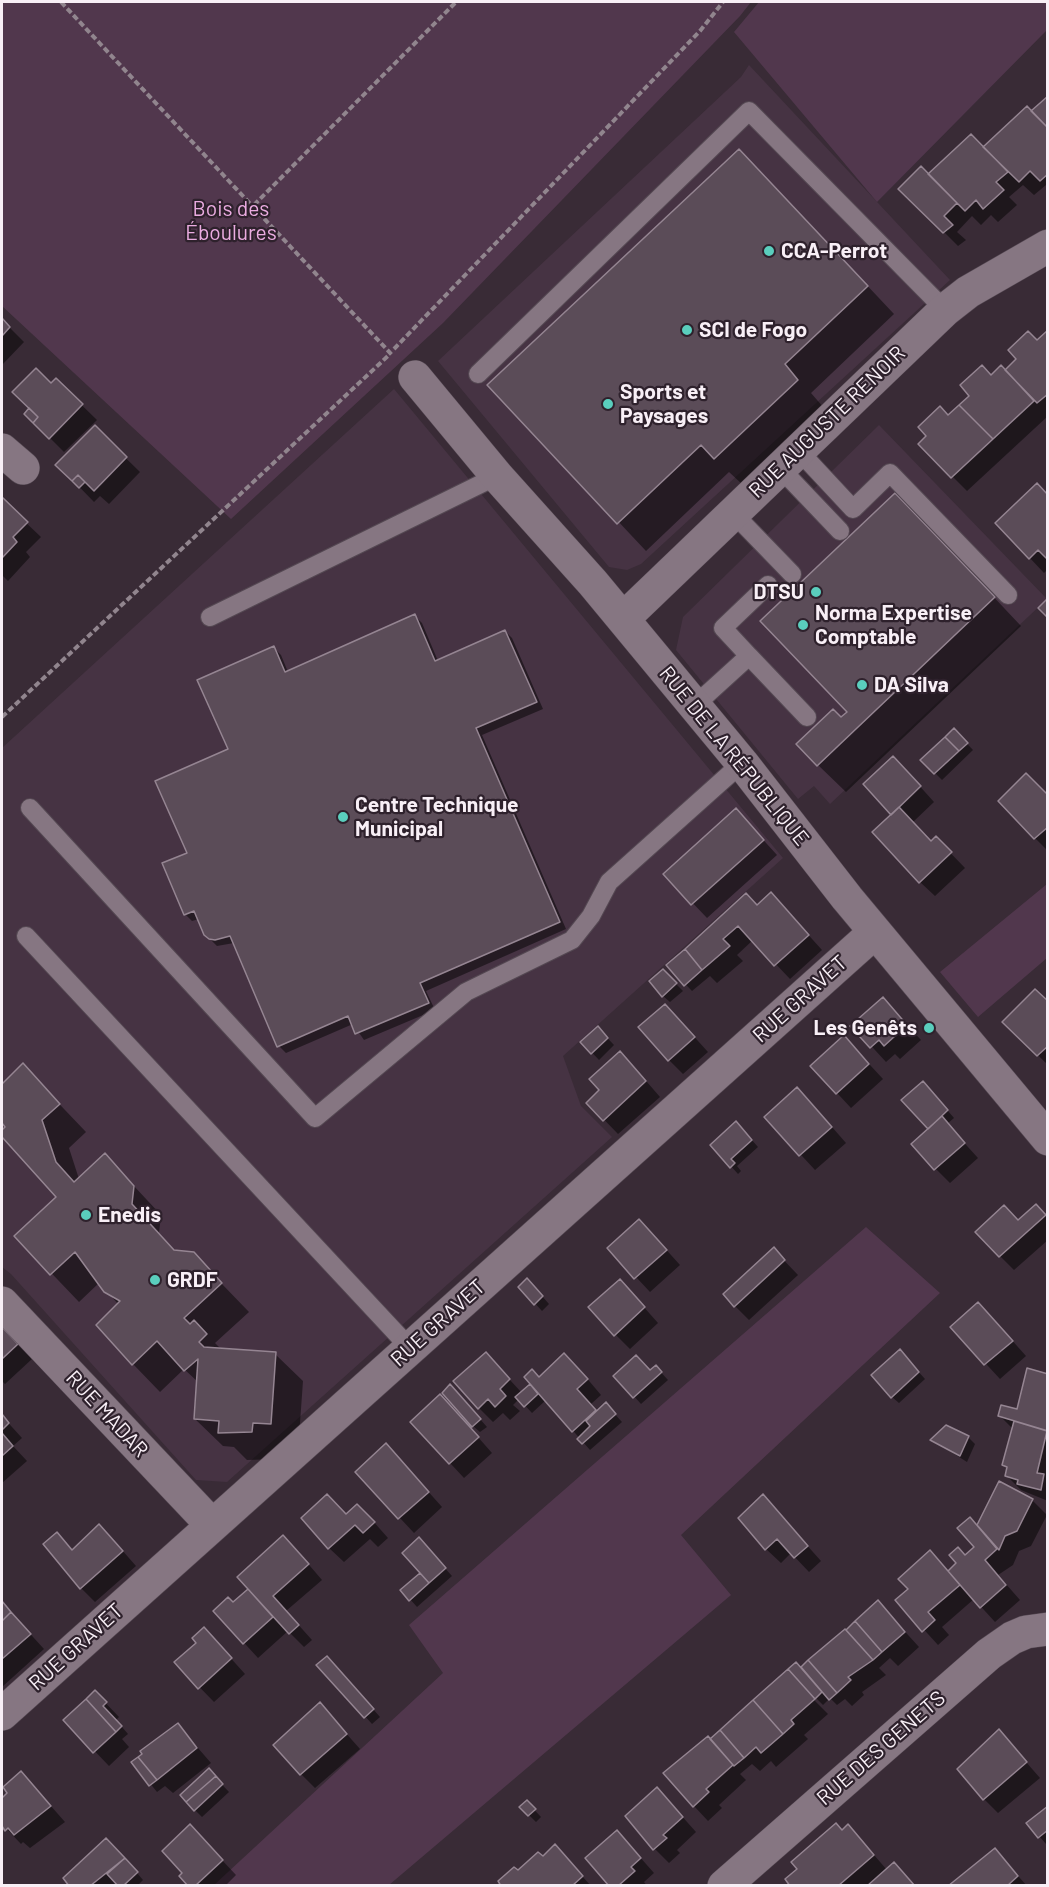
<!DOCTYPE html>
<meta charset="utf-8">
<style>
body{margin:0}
#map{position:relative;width:1049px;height:1887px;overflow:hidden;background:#392b36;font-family:Barlow,sans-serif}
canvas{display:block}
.frame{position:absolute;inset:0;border:3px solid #f8eff6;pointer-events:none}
</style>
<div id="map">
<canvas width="1049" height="1887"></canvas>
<div class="frame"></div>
</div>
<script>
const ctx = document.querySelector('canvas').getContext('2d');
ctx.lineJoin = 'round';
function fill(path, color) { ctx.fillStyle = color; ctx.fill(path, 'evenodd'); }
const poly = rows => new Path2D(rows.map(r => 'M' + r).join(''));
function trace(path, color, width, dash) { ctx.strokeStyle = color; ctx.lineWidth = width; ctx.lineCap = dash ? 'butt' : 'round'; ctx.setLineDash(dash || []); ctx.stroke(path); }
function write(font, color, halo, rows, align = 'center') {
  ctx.font = font + ' Barlow,sans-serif'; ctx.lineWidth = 4.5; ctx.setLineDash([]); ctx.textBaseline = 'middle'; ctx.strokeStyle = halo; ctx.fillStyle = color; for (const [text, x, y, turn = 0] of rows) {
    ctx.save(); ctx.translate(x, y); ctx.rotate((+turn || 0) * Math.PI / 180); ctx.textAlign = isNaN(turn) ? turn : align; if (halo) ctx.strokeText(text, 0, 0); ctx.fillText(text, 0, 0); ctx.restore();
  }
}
fill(poly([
 [749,65,950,280,641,564,627,570,609,567,438,361,741,77],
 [394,389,783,858,563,1056,581,1106,612,1137,227,1482,196,1480,11,1274,2,1267,2,748],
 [879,425,1047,599,830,804,814,786,798,799,676,650,683,617]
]), '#463343');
fill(poly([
 [2,2,751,2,740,16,443,323,231,519,2,306],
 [759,2,1047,2,1047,30,877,202,734,32],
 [1047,884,1047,958,978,1017,940,972],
 [866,1227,940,1293,681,1535,731,1595,389,1885,214,1885,443,1673,409,1625]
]), '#51374d');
fill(poly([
 [1048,98,1048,187,1046,185,1034,195,1023,185,1009,197,1017,205,998,222,991,215,981,225,972,216,957,232,966,240,958,246,901,189,984,149],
 [766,178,894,314,811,393,824,408,743,485,729,472,646,551,490,385],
 [2,320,24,342,2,365],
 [1048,332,1048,416,967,491,920,444,991,377,1005,372],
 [56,380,97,420,64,452,26,414],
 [95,428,140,472,109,504,100,496,94,502,58,465],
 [1048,496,1048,569,1044,573,997,523],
 [2,500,41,537,26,552,30,557,8,581,2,575],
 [923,522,1021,626,846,792,818,765,841,719,849,712],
 [415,616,422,623,438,661,505,631,512,638,543,709,482,735,566,929,426,991,435,1010,364,1040,353,1024,286,1053,279,1046,234,943,217,946,205,934,199,919,192,921,185,914,189,854,274,648,281,655,288,672],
 [954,730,973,750,942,780,922,760],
 [907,772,934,802,913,822,932,843,936,838,965,868,935,896,920,882,893,815],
 [1048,797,1048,851,1035,838],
 [736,810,777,855,707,918,665,874],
 [758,907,785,909,822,950,790,979,753,940,737,955,743,961,717,983,710,976,692,991,668,966],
 [663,971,683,991,670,1002,663,996],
 [883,999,921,1040,900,1059,895,1054,886,1062,853,1026],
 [1048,1003,1048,1065,1004,1022],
 [679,1020,708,1052,683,1074,669,1060],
 [598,1028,614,1045,599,1060,582,1042],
 [858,1052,883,1079,851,1108,812,1066],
 [23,1066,86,1132,69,1148,79,1179,105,1155,161,1215,159,1233,176,1252,193,1254,249,1312,215,1343,222,1350,275,1354,303,1381,298,1451,279,1459,247,1460,234,1447,223,1446,195,1419,198,1382,184,1369,160,1392,133,1364,119,1305,99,1283,79,1302,16,1236,58,1197,2,1135,7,1127,2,1121,2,1086],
 [634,1067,660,1097,618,1134,588,1103],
 [930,1090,954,1118,947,1124,978,1158,950,1183,936,1169,930,1129],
 [811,1103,846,1143,815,1170,766,1117],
 [743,1130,758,1147,737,1166,741,1171,738,1174,712,1145],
 [1036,1206,1048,1217,1048,1240,1014,1270,1000,1256,1019,1221],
 [653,1235,680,1265,650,1292,609,1248],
 [774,1250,798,1275,749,1320,735,1306],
 [520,1287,534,1287,549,1304,542,1311],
 [634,1296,658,1323,630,1349,616,1335],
 [993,1319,1026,1356,1000,1379,952,1327],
 [2,1329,32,1359,5,1384,2,1381],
 [486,1354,522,1393,536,1392,539,1379,579,1369,601,1395,591,1404,598,1412,612,1411,622,1422,590,1450,546,1400,532,1413,519,1399,513,1405,520,1411,510,1420,503,1413,493,1422,479,1408],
 [906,1358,925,1379,899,1403,892,1397],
 [656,1367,668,1380,641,1404,616,1376,651,1372],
 [1048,1375,1048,1501,1021,1490,1006,1475,1008,1469,1004,1465,1013,1429,1000,1416,1018,1411],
 [457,1393,487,1427,480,1432,473,1426],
 [455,1411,492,1453,464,1478,412,1422],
 [2,1416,22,1438,13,1446,27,1461,2,1483],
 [968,1437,975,1444,967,1462,932,1440],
 [400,1460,442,1507,414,1533,357,1472],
 [1000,1483,1032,1500,1047,1515,1031,1546,1019,1551,1013,1565,998,1575,1020,1600,995,1622,974,1599,942,1627,949,1635,938,1645,897,1600,949,1572,976,1548,978,1527],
 [763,1496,821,1561,809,1572,791,1553,781,1563,766,1549],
 [346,1515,372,1520,388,1538,378,1547,370,1539,344,1562,329,1548],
 [57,1534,73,1551,114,1541,136,1566,95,1602,81,1588],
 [425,1546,452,1576,417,1607,402,1590,422,1573],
 [298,1552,322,1580,286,1611,312,1640,304,1647,288,1631,258,1658,215,1611,233,1604],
 [878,1602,919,1647,898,1666,890,1658,879,1668,886,1675,862,1692,864,1695,852,1706,845,1699,837,1705,830,1698,823,1705,815,1697,811,1697,828,1714,804,1735,808,1739,776,1767,771,1761,760,1771,752,1764,740,1774,746,1780,719,1805,722,1808,708,1821,694,1806,710,1741,801,1669],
 [2,1603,44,1649,2,1687],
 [218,1644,245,1674,214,1702,176,1663],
 [319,1665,334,1665,380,1717,372,1724],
 [95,1692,119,1717,116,1720,128,1734,122,1739,129,1747,109,1766,65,1720],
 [320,1704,360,1749,315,1788,301,1774],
 [178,1725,211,1763,173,1793,165,1786,157,1792,133,1762],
 [999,1731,1040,1778,998,1813,984,1799],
 [209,1771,229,1792,202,1817,195,1810],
 [35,1788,65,1822,30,1848,23,1842,21,1844,2,1824,2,1800,9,1793],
 [527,1802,541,1817,536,1822,529,1815],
 [671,1804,696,1832,677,1850,680,1853,669,1863,654,1848],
 [1048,1808,1048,1843,1046,1844,1028,1823],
 [842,1832,862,1841,887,1870,894,1864,915,1886,792,1886],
 [204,1841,236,1875,225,1886,190,1886],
 [555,1846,591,1886,503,1886,518,1872,543,1858],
 [631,1847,654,1873,644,1882,647,1886,611,1886],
 [995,1850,1027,1886,950,1886],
 [121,1854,143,1880,137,1886,71,1886]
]), '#0007');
const building = poly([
 [1048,96,1048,128,1031,111,1048,96],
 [1027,106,1048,128,1048,174,1040,181,1030,171,1019,182,983,147,1027,106],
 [971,134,1008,172,996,182,1004,190,983,209,976,200,965,211,928,174,971,134],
 [739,149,868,286,785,364,798,380,714,459,701,445,617,524,487,385,739,149],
 [921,166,957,203,944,216,953,225,943,233,898,189,921,166],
 [2,318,10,327,2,336,2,318],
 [1048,330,1048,394,1037,403,1005,370,1016,359,1008,350,1028,331,1037,340,1048,330],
 [982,365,991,375,1001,365,1034,401,993,439,959,405,969,396,960,385,982,365],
 [36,368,51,383,56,378,83,404,49,439,33,423,38,417,12,392,36,368],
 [959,405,993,439,951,478,918,444,926,436,918,427,940,406,948,415,959,405],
 [29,408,38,417,33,423,24,414,29,408],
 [95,425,127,457,94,491,78,475,72,481,55,465,95,425],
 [78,475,85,482,79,488,72,481,78,475],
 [1037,483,1048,495,1048,556,1046,558,1038,550,1029,559,995,523,1037,483],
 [895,493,995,597,817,766,796,744,833,709,841,717,847,712,760,621,895,493],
 [2,497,28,522,13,537,17,542,2,558,2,497],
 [1047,599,1048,600,1048,618,1038,608,1047,599],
 [415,614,435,661,505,630,537,702,476,728,560,922,420,983,429,1003,355,1034,348,1016,277,1047,230,936,215,940,209,939,204,935,194,911,184,915,162,863,187,853,155,781,228,749,197,680,274,646,285,672,415,614],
 [954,728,968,743,959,751,945,737,954,728],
 [945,737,959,751,934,774,920,760,945,737],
 [893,756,921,786,891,815,863,784,893,756],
 [1026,773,1048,795,1048,827,1034,839,998,801,1026,773],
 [899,807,931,841,936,836,952,852,919,883,872,832,899,807],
 [736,808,764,840,691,905,663,874,736,808],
 [771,892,809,935,774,966,738,926,723,939,730,946,702,970,685,949,746,893,757,905,771,892],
 [685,949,702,970,684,986,666,965,685,949],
 [663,969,677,983,662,997,649,981,663,969],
 [1035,989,1048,1001,1048,1046,1037,1056,1002,1022,1035,989],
 [883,997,907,1025,884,1046,879,1040,870,1048,850,1026,883,997],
 [665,1004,695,1037,668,1061,638,1027,665,1004],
 [598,1026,608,1038,591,1054,580,1042,598,1026],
 [844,1035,869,1064,836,1094,810,1066,844,1035],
 [620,1051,646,1081,603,1121,586,1103,599,1090,589,1079,620,1051],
 [23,1063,60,1104,42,1120,56,1162,74,1182,105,1153,134,1186,132,1204,174,1250,194,1252,222,1283,184,1318,190,1324,194,1320,207,1334,199,1342,204,1347,276,1352,271,1424,253,1423,252,1432,218,1433,219,1421,194,1419,198,1359,184,1371,157,1341,132,1365,96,1325,120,1301,104,1292,75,1252,50,1275,14,1236,56,1197,2,1137,2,1130,5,1127,2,1123,2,1084,23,1063],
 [923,1081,948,1110,928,1129,901,1100,923,1081],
 [797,1087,832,1127,799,1156,764,1117,797,1087],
 [942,1116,965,1143,934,1170,911,1144,942,1116],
 [736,1121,752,1140,731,1159,735,1163,730,1168,710,1145,736,1121],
 [1036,1204,1046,1215,999,1257,975,1232,1004,1205,1018,1220,1036,1204],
 [639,1219,667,1250,634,1279,607,1248,639,1219],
 [774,1247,785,1260,734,1307,723,1294,774,1247],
 [527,1278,543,1296,534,1305,518,1287,527,1278],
 [620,1279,645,1307,614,1336,588,1307,620,1279],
 [978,1302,1013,1341,984,1365,950,1327,978,1302],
 [2,1327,18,1344,2,1359,2,1327],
 [900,1349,919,1372,891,1398,871,1375,900,1349],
 [486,1352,510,1379,500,1389,506,1396,495,1407,488,1399,478,1409,453,1381,486,1352],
 [564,1353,588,1379,577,1389,596,1410,572,1432,524,1377,532,1369,539,1377,564,1353],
 [636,1355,650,1370,656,1365,662,1372,633,1398,613,1376,636,1355],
 [1027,1368,1048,1374,1048,1431,998,1416,1001,1405,1017,1409,1027,1368],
 [450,1384,481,1419,472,1427,442,1393,450,1384],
 [530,1384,538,1394,524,1407,515,1397,530,1384],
 [440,1394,479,1437,449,1464,410,1422,440,1394],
 [606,1402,616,1414,582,1444,577,1439,590,1426,586,1421,606,1402],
 [2,1414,9,1423,2,1430,2,1414],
 [1014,1421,1047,1431,1037,1473,1044,1474,1041,1490,1017,1484,1018,1480,1005,1476,1007,1467,1002,1465,1014,1421],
 [946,1425,969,1436,960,1456,930,1440,946,1425],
 [2,1433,13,1446,2,1456,2,1433],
 [386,1443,429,1492,398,1519,355,1472,386,1443],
 [999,1481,1033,1499,1017,1531,1005,1536,999,1550,977,1525,999,1481],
 [327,1494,346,1514,357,1504,375,1522,363,1533,355,1525,328,1549,301,1518,327,1494],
 [763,1494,808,1546,794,1558,777,1539,765,1550,738,1518,763,1494],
 [970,1517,997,1549,985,1560,1006,1585,980,1608,948,1571,956,1563,949,1555,958,1547,965,1555,974,1547,957,1528,970,1517],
 [99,1524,123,1551,80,1589,43,1544,57,1532,72,1550,99,1524],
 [283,1535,309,1564,273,1596,299,1625,289,1634,237,1577,283,1535],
 [419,1537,446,1568,429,1583,402,1553,419,1537],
 [930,1550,960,1585,928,1612,935,1620,922,1632,895,1600,908,1589,898,1579,930,1550],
 [420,1573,429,1583,409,1601,400,1590,420,1573],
 [248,1589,273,1617,243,1644,213,1611,228,1597,233,1602,248,1589],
 [878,1600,905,1632,882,1652,855,1621,878,1600],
 [2,1601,11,1612,2,1621,2,1601],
 [11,1612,31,1634,2,1659,2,1621,11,1612],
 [855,1621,882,1652,873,1660,846,1630,855,1621],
 [204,1627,232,1658,198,1689,174,1662,196,1643,192,1638,204,1627],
 [845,1629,873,1660,848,1677,851,1680,837,1693,808,1660,845,1629],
 [327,1656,374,1709,364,1718,316,1665,327,1656],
 [808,1660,837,1693,829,1700,801,1667,808,1660],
 [796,1662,822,1692,815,1699,788,1669,796,1662],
 [788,1669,815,1699,791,1720,794,1724,783,1734,753,1700,788,1669],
 [95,1690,107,1702,103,1706,122,1726,116,1732,86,1699,95,1690],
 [86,1699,116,1732,93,1753,63,1720,86,1699],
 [753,1700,783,1734,761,1753,756,1747,744,1758,720,1730,753,1700],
 [320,1702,347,1734,300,1775,273,1745,320,1702],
 [178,1723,197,1748,157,1780,138,1757,142,1754,140,1751,178,1723],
 [999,1729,1027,1762,983,1800,957,1769,999,1729],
 [720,1730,744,1758,734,1766,710,1739,720,1730],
 [708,1736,733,1765,706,1789,709,1792,693,1807,663,1773,708,1736],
 [138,1757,157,1780,149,1786,131,1762,138,1757],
 [209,1768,216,1776,186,1802,180,1795,209,1768],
 [21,1771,51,1806,14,1835,8,1828,5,1831,2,1826,2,1798,7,1793,3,1787,21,1771],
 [216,1776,223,1784,194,1811,186,1802,216,1776],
 [657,1787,683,1817,663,1835,667,1838,653,1850,625,1816,657,1787],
 [527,1800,536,1809,528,1816,519,1807,527,1800],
 [1048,1806,1048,1830,1038,1838,1026,1823,1048,1806],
 [836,1823,842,1830,848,1824,874,1855,838,1886,790,1886,785,1879,797,1869,791,1862,836,1823],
 [190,1824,223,1860,195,1886,188,1886,179,1876,182,1873,162,1851,190,1824],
 [617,1830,641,1858,631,1867,635,1871,618,1886,609,1886,585,1858,617,1830],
 [106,1838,125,1858,90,1886,69,1886,63,1878,106,1838],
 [555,1844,583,1876,572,1886,501,1886,498,1881,514,1867,518,1870,538,1852,543,1856,555,1844],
 [995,1848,1018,1876,1007,1886,948,1886,995,1848],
 [125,1858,138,1872,123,1886,118,1886,107,1874,125,1858],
 [894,1862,915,1886,867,1886,894,1862]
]);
fill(building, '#5b4c58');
trace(building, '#958592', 1.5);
const lane = poly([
 [478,374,749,111,945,310],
 [798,450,853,509,890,473,1008,595],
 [779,467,840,531],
 [732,512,792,574],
 [210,617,497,476],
 [749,656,807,717],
 [694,706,749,656,723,628,768,585],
 [30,808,315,1118,466,992,572,940,591,916,609,882,742,763],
 [26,936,410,1348]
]);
const street = poly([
 [415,377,497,476,593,583,742,763,847,898,1048,1139],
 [2,450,23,468],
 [623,619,945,310,968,292,1048,246],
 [2,1303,212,1525],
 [2,1714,875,932],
 [724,1886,989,1654,1012,1638,1026,1632,1048,1629]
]);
trace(lane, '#544852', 20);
trace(street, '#544852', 34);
trace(poly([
 [61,2,393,356],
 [254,205,456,2],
 [394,349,700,31,723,2],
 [2,717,389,355]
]), '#91858e', 4, [6, 3]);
trace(lane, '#867682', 18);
trace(street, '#867682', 33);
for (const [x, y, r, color] of [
 [769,251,6,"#5acebd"],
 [687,330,6,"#5acebd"],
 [608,404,6,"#5acebd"],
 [816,592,6,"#5acebd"],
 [803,625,6,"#5acebd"],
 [862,685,6,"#5acebd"],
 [343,817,6,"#5acebd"],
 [929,1028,6,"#5acebd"],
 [86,1215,6,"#5acebd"],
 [155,1280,6,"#5acebd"]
]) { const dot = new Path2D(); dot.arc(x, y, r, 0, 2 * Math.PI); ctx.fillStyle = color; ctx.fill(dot); trace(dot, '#2e212c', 2); }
write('21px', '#ebace1', '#2e212c', [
 ["Bois des",231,209],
 ["Éboulures",231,233]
]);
write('bold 21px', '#f8eff6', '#2e212c', [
 ["CCA-Perrot",781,251],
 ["SCI de Fogo",699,330],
 ["Sports et",620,392],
 ["Paysages",620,416],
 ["DTSU",804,592,"right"],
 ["Norma Expertise",815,613],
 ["Comptable",815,637],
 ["DA Silva",874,685],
 ["Centre Technique",355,805],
 ["Municipal",355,829],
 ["Les Genêts",917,1028,"right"],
 ["Enedis",98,1215],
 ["GRDF",167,1280]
], 'left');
write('21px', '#f8eff6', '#2e212c', [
 ["RUE AUGUSTE RENOIR",827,422,-44],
 ["RUE DE LA RÉPUBLIQUE",734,756,51],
 ["RUE GRAVET",800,999,-42],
 ["RUE GRAVET",438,1323,-42],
 ["RUE MADAR",107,1414,47],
 ["RUE GRAVET",76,1647,-42],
 ["RUE DES GENETS",881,1748,-41]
]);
</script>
